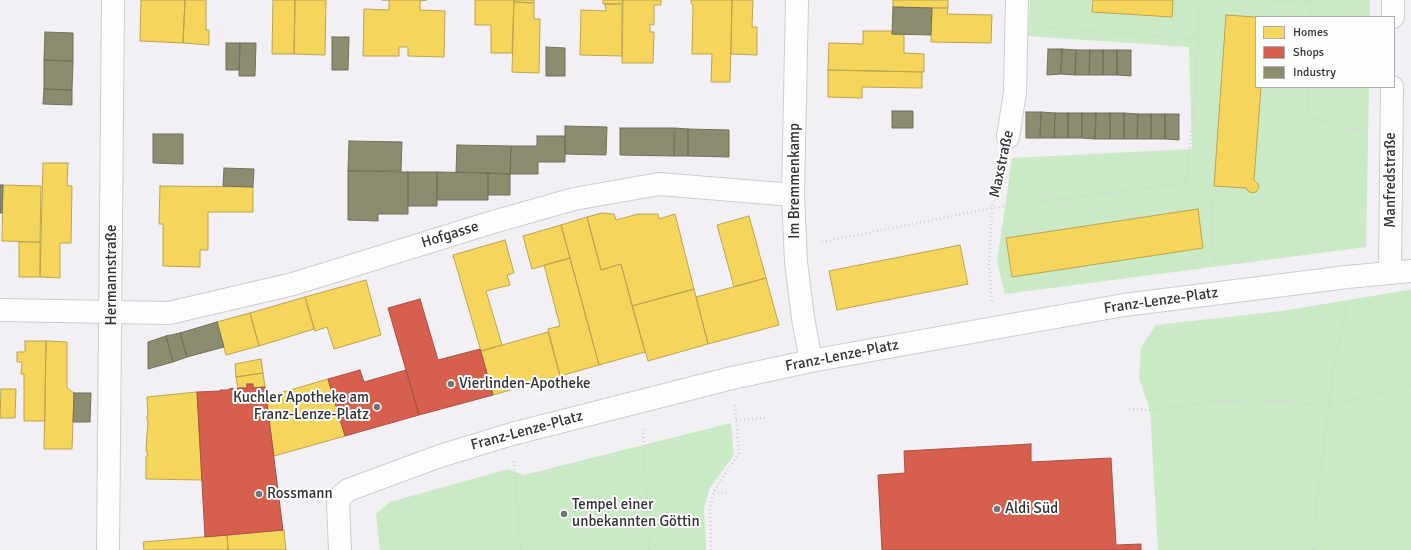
<!DOCTYPE html>
<meta charset="utf-8">
<style>
body{margin:0}
#map{position:relative;width:1411px;height:550px;overflow:hidden;background:#f2f0f4;font-family:Signika,sans-serif}
canvas{display:block}
.legend{position:absolute;left:1255px;top:16px;width:140px;height:72px;box-sizing:border-box;background:#fefeff;border:1px solid #adacae;margin:0;padding:5px 7px;list-style:none;font-size:12px;color:#333234}
.legend li{display:flex;align-items:center;gap:8px;height:20px}
.legend b{width:20px;border:1px solid #adacae}
</style>
<div id="map">
<canvas width="1411" height="550"></canvas>
<ul class="legend">
<li><b style="height:11px;background:#f6d55c"></b>Homes</li>
<li><b style="height:11px;background:#d6604d"></b>Shops</li>
<li><b style="height:11px;background:#8c8c6e"></b>Industry</li>
</ul>
</div>
<script>
const ctx = document.querySelector('canvas').getContext('2d');
ctx.lineJoin = 'round';
function fill(path, color) { ctx.fillStyle = color; ctx.fill(path, 'evenodd'); }
const poly = rows => new Path2D(rows.map(r => 'M' + r).join(''));
function trace(path, color, width, dash) { ctx.strokeStyle = color; ctx.lineWidth = width; ctx.lineCap = dash ? 'butt' : 'round'; ctx.setLineDash(dash || []); ctx.stroke(path); }
function write(font, color, halo, rows, align = 'center') {
  ctx.font = font + ' Signika,sans-serif'; ctx.lineWidth = 4; ctx.setLineDash([]); ctx.textBaseline = 'middle'; ctx.strokeStyle = halo; ctx.fillStyle = color; for (const [text, x, y, turn = 0] of rows) {
    ctx.save(); ctx.translate(x, y); ctx.rotate((+turn || 0) * Math.PI / 180); ctx.textAlign = isNaN(turn) ? turn : align; if (halo) ctx.strokeText(text, 0, 0); ctx.fillText(text, 0, 0); ctx.restore();
  }
}
fill(poly([
 [1030,0,1370,0,1370,17,1256,17,1256,87,1369,87,1366,247,1005,294,997,262,1012,158,1192,149,1189,47,1028,36],
 [1411,290,1411,550,1158,550,1150,410,1139,378,1141,347,1156,325,1282,311,1403,291],
 [731,423,734,455,710,488,704,508,706,550,380,550,376,514,390,502,508,469,524,475]
]), '#caeac5');
const homes = poly([
 [141,0,185,0,183,43,140,41,141,0],
 [185,0,206,0,206,30,209,30,209,45,183,43,185,0],
 [273,0,295,0,294,54,272,54,273,0],
 [295,0,326,0,325,55,294,54,295,0],
 [382,0,427,0,420,1,420,10,445,11,444,57,408,56,408,47,399,47,399,56,363,56,364,9,389,10,389,0,382,0],
 [475,0,514,0,512,53,491,53,491,25,475,25,475,0],
 [514,0,534,0,534,3,514,2,514,0],
 [603,0,623,0,622,4,603,4,603,0],
 [623,0,661,0,661,5,654,5,654,25,650,24,650,32,654,32,653,63,622,63,623,0],
 [691,0,732,0,730,82,711,82,712,54,692,54,693,5,691,3,691,0],
 [732,0,753,0,752,27,757,27,757,55,731,54,732,0],
 [893,0,948,0,948,8,893,7,893,0],
 [1093,0,1173,0,1172,17,1092,12,1093,0],
 [514,2,534,3,534,19,540,19,539,73,512,72,514,2],
 [605,4,622,4,622,56,580,55,581,10,606,11,605,4],
 [932,8,948,8,947,14,992,15,991,43,931,42,932,8],
 [1226,15,1256,17,1256,87,1261,87,1254,180,1258,184,1259,187,1256,192,1252,193,1248,191,1246,188,1214,186,1226,15],
 [863,31,892,31,892,34,904,35,904,53,924,54,924,72,828,70,829,43,863,44,863,31],
 [828,70,922,72,922,88,862,87,862,98,828,97,828,70],
 [43,163,68,163,67,186,72,186,71,243,60,243,60,278,40,277,43,163],
 [3,185,41,186,40,242,2,241,3,185],
 [160,186,253,187,253,212,208,212,208,250,200,250,200,267,163,266,163,224,159,224,160,186],
 [1198,209,1203,248,1012,277,1006,238,1198,209],
 [602,213,614,214,616,220,638,214,658,214,659,219,675,214,694,289,632,306,621,264,601,270,587,217,602,213],
 [749,216,766,278,734,287,717,225,749,216],
 [587,217,601,270,621,264,645,352,599,365,561,225,587,217],
 [561,225,570,258,532,269,523,236,561,225],
 [505,240,514,273,507,275,510,285,486,291,502,345,481,351,453,255,505,240],
 [19,242,40,242,40,277,19,277,19,242],
 [960,245,968,284,837,310,829,271,960,245],
 [570,258,599,365,560,376,548,329,560,326,544,265,570,258],
 [766,278,779,325,708,344,696,297,766,278],
 [366,280,381,335,334,349,327,327,315,331,305,297,366,280],
 [694,289,708,344,648,361,632,306,694,289],
 [305,297,314,329,259,346,250,313,305,297],
 [250,313,259,346,226,355,217,322,250,313],
 [548,332,560,376,493,395,481,351,548,332],
 [25,341,46,341,45,421,24,421,24,374,21,374,22,362,17,362,17,352,25,352,25,341],
 [46,341,67,342,67,388,74,393,72,449,44,449,46,341],
 [261,359,263,373,236,377,235,364,261,359],
 [263,373,265,387,253,388,253,384,247,384,247,388,238,388,236,377,263,373],
 [328,379,345,436,274,456,266,397,328,379],
 [1,389,16,389,15,418,0,418,1,389],
 [197,392,202,480,146,479,146,456,148,456,146,450,148,420,147,420,147,416,148,416,147,397,197,392],
 [284,530,286,550,228,550,227,535,284,530],
 [227,535,228,550,144,550,143,542,227,535]
]);
fill(homes, '#f6d55c');
trace(homes, '#bca450', 1);
const shops = poly([
 [420,299,438,360,480,349,493,395,419,415,388,308,420,299],
 [360,370,364,382,406,370,419,415,345,436,328,379,360,370],
 [247,384,253,384,253,388,265,387,283,530,205,537,197,392,220,391,220,390,229,390,229,389,233,388,233,390,238,389,238,388,247,388,247,384],
 [1031,444,1031,462,1111,458,1116,545,1141,544,1141,550,882,550,878,475,905,473,904,451,1031,444]
]);
fill(shops, '#d6604d');
trace(shops, '#a55246', 1);
const industry = poly([
 [893,7,932,8,931,35,892,34,893,7],
 [45,32,73,33,73,61,44,60,45,32],
 [332,37,349,37,348,70,332,70,332,37],
 [226,43,240,43,239,70,226,70,226,43],
 [240,43,256,43,255,76,239,76,240,43],
 [546,47,565,48,565,76,546,76,546,47],
 [1048,49,1062,49,1061,74,1047,75,1048,49],
 [1062,49,1076,50,1075,75,1061,74,1062,49],
 [1076,50,1090,50,1089,75,1075,75,1076,50],
 [1090,50,1103,50,1103,75,1089,75,1090,50],
 [1103,50,1117,50,1117,75,1103,75,1103,50],
 [1117,50,1131,50,1131,76,1117,75,1117,50],
 [44,60,73,61,72,90,44,89,44,60],
 [44,89,72,90,72,105,43,104,44,89],
 [892,111,913,111,913,128,892,128,892,111],
 [1026,112,1041,112,1040,138,1026,138,1026,112],
 [1041,112,1055,113,1054,138,1040,138,1041,112],
 [1055,113,1068,113,1068,138,1054,138,1055,113],
 [1068,113,1082,113,1082,138,1068,138,1068,113],
 [1082,113,1096,113,1095,139,1082,138,1082,113],
 [1096,113,1110,113,1110,139,1095,139,1096,113],
 [1110,113,1124,113,1124,139,1110,139,1110,113],
 [1124,113,1138,114,1137,139,1124,139,1124,113],
 [1138,114,1151,114,1151,139,1137,139,1138,114],
 [1151,114,1165,114,1165,139,1151,139,1151,114],
 [1165,114,1179,114,1179,140,1165,139,1165,114],
 [565,126,607,127,606,155,565,154,565,126],
 [620,128,674,128,674,156,620,155,620,128],
 [675,128,688,129,688,156,674,156,675,128],
 [688,129,729,130,729,157,688,156,688,129],
 [153,134,183,134,183,164,153,163,153,134],
 [537,136,565,136,565,162,538,162,538,174,510,174,511,146,537,146,537,136],
 [349,141,402,142,401,171,348,171,349,141],
 [457,145,511,146,510,174,456,172,457,145],
 [224,168,254,169,253,187,223,186,224,168],
 [348,171,408,172,408,214,378,214,378,221,348,220,348,171],
 [408,172,437,172,437,206,408,206,408,172],
 [437,172,488,173,488,200,437,200,437,172],
 [488,173,510,174,510,195,488,195,488,173],
 [0,185,3,185,2,213,0,213,0,185],
 [217,322,224,347,187,357,180,333,217,322],
 [180,333,187,357,173,362,166,336,180,333],
 [166,336,173,362,148,369,148,342,166,336],
 [74,393,91,393,90,422,73,422,74,393]
]);
fill(industry, '#8c8c6e');
trace(industry, '#71715d', 1);
const minor = poly([
 [797,0,793,195,796,262,803,318,811,361],
 [1393,17,1393,0],
 [1008,137,1015,92,1017,0],
 [1390,273,1392,87],
 [0,310,169,313,293,284,493,222,574,199,659,184,793,195],
 [108,550,113,0],
 [340,550,338,504,341,496,348,490,440,456,512,434,732,378,811,361,994,328,1124,305,1347,277,1411,271]
]);
trace(minor, '#cdcccf', 24);
trace(poly([
 [1261,0,1310,3],
 [1310,17,1310,0],
 [1043,27,1198,39],
 [1308,87,1307,116,1365,133],
 [1186,183,1211,201,1214,266],
 [822,242,992,208,1186,183,1195,96,1200,0],
 [992,301,989,266,992,208,1003,163],
 [1129,409,1150,410,1218,401,1262,400,1329,406,1392,391,1411,384],
 [736,420,766,418],
 [643,429,649,550],
 [514,461,521,550],
 [714,491,727,493],
 [711,550,710,508,714,491,739,453,735,405],
 [1314,550,1315,514,1329,406,1334,364,1345,316,1346,303]
]), '#d1d0d2', 2.5, [1, 3]);
trace(minor, '#fdfdfd', 22);
for (const [x, y, r, color] of [
 [451,384,4,"#767477"],
 [377,407,4,"#767477"],
 [259,494,4,"#767477"],
 [997,509,4,"#767477"],
 [564,514,4,"#767477"]
]) { const dot = new Path2D(); dot.arc(x, y, r, 0, 2 * Math.PI); ctx.fillStyle = color; ctx.fill(dot); trace(dot, '#fefeff', 1.5); }
write('15px', '#333234', '#fefeff', [
 ["Maxstraße",1002,164,-78],
 ["Manfredstraße",1391,180,-90],
 ["Im Bremmenkamp",795,181,-90],
 ["Hofgasse",450,235,-17],
 ["Hermannstraße",112,275,-90],
 ["Franz-Lenze-Platz",1161,301,-8],
 ["Franz-Lenze-Platz",842,356,-11],
 ["Franz-Lenze-Platz",527,431,-15]
]);
write('15px', '#333234', '#fefeff', [
 ["Vierlinden-Apotheke",459,384],
 ["Kuchler Apotheke am",369,398,"right"],
 ["Franz-Lenze-Platz",369,415,"right"],
 ["Rossmann",267,494],
 ["Tempel einer",572,505],
 ["unbekannten Göttin",572,522],
 ["Aldi Süd",1005,509]
], 'left');
</script>
